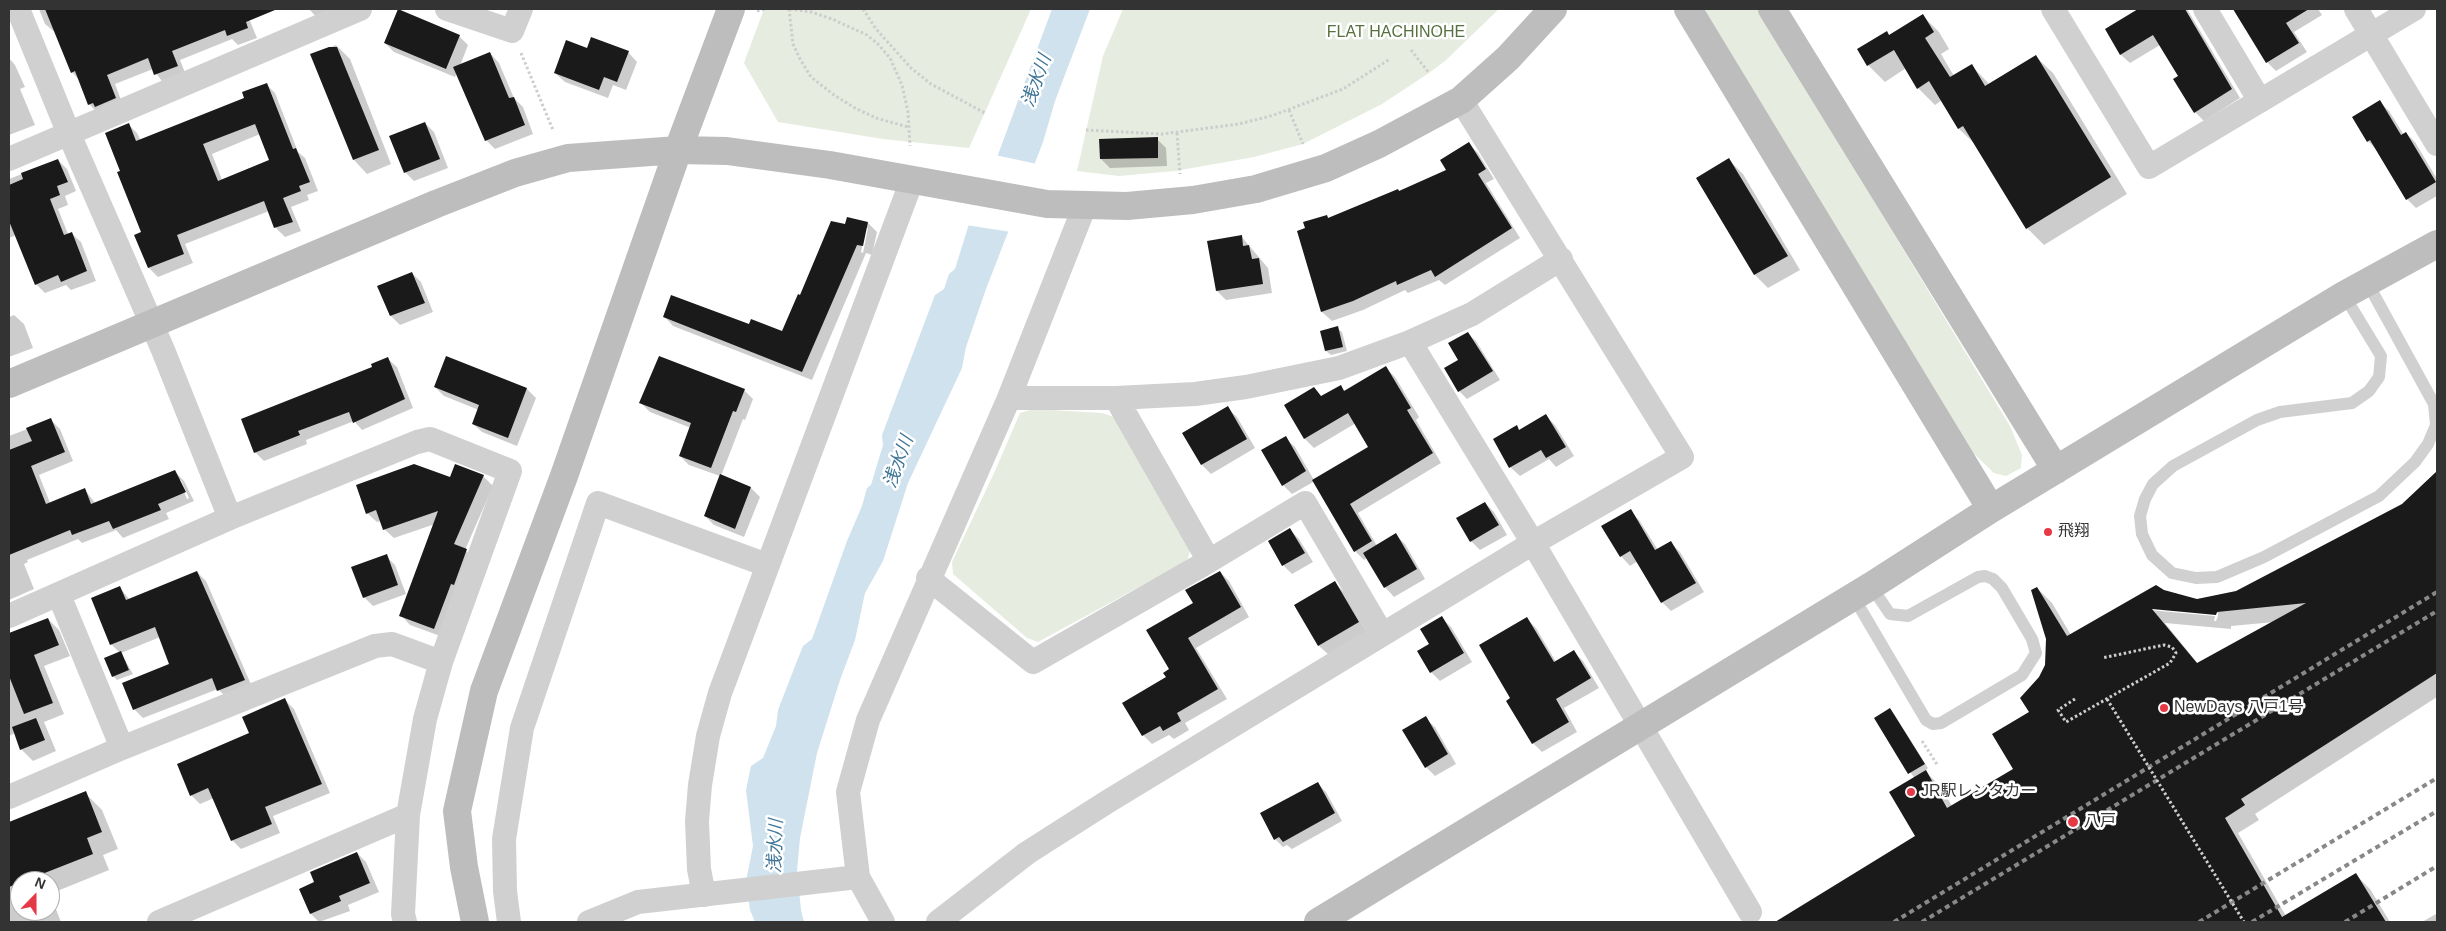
<!DOCTYPE html>
<meta charset="utf-8">
<style>
body{margin:0}
#map{position:relative;width:2446px;height:931px;overflow:hidden;background:#fff;font-family:Arial,sans-serif}
canvas{display:block}
.frame{position:absolute;inset:0;border:10px solid #333;pointer-events:none}
.north{position:absolute;left:10px;top:871px;width:50px;height:50px;box-sizing:border-box;background:#fff;border:1px solid #adadad;border-radius:50%;rotate:22deg;font-size:14px;font-weight:700;line-height:20px;text-align:center;color:#333}
.north::after{content:'';display:block;margin:auto;width:18px;height:22px;background:#e63946;clip-path:polygon(50% 0,100% 100%,50% 72%,0 100%)}
</style>
<div id="map">
<canvas width="2446" height="931"></canvas>
<div class="frame"></div>
<div class="north">N</div>
</div>
<script>
const ctx = document.querySelector('canvas').getContext('2d');
ctx.lineJoin = 'round';
function fill(path, color) { ctx.fillStyle = color; ctx.fill(path, 'evenodd'); }
const poly = rows => new Path2D(rows.map(r => 'M' + r).join(''));
function trace(path, color, width, dash) { ctx.strokeStyle = color; ctx.lineWidth = width; ctx.lineCap = dash ? 'butt' : 'round'; ctx.setLineDash(dash || []); ctx.stroke(path); }
function write(font, color, halo, rows, align = 'center') {
  ctx.font = font + ' Arial,"Noto Sans JP",sans-serif'; ctx.lineWidth = 5; ctx.setLineDash([]); ctx.textBaseline = 'middle'; ctx.strokeStyle = halo; ctx.fillStyle = color; for (const [text, x, y, turn = 0] of rows) {
    ctx.save(); ctx.translate(x, y); ctx.rotate((+turn || 0) * Math.PI / 180); ctx.textAlign = isNaN(turn) ? turn : align; if (halo) ctx.strokeText(text, 0, 0); ctx.fillText(text, 0, 0); ctx.restore();
  }
}
fill(poly([
 [764,9,1031,9,969,148,883,139,778,122,744,63],
 [1123,9,1499,9,1445,61,1429,73,1382,104,1303,144,1254,157,1175,171,1119,176,1077,171,1103,56],
 [1704,9,1758,9,2010,426,2022,455,2021,468,2006,476,1994,473,1971,451],
 [1034,409,1102,413,1117,418,1191,548,1187,561,1038,642,1027,638,953,574,952,562,995,471,1020,413]
]), '#e6ecdf');
fill(poly([
 [1052,9,1090,9,1055,101,1043,142,986,289,966,347,962,368,908,483,883,561,865,593,855,640,840,680,817,753,800,838,797,871,801,910,804,922,755,922,750,910,746,881,753,846,746,790,751,766,763,758,776,726,778,710,797,661,803,646,812,639,847,541,862,506,867,488,871,485,883,445,882,435,935,295,944,289,949,274,955,269,969,224,989,179]
]), '#cfe2ee');
fill(poly([
 [995,155,1037,164,1011,232,966,225]
]), '#fff');
fill(poly([
 [39,9,239,9,250,21,257,38,238,45,232,39,180,60,186,75,164,84,153,69,115,84,124,108,98,113,89,104,79,80,72,72,56,33,45,24],
 [309,9,350,9,320,21],
 [2140,9,2187,9,2240,98,2204,121,2195,112,2180,76,2160,45,2130,63,2121,55,2106,30],
 [2233,9,2318,9,2322,15,2294,32,2307,52,2276,71,2267,62],
 [1923,16,1939,32,1949,49,1941,54,1954,76,1972,66,1990,85,2036,57,2053,73,2127,194,2044,245,2027,228,1976,145,1959,129,1942,100,1935,105,1918,88,1906,68,1885,82,1868,65,1890,36],
 [459,36,468,45,460,66,490,53,499,63,514,98,523,107,533,134,495,149,486,140,457,72,455,77,394,52,385,43],
 [336,45,350,59,391,164,367,174,354,160,312,55],
 [588,50,628,52,637,62,626,90,613,85,608,98,565,82,555,73],
 [9,58,15,65,25,87,20,89,35,125,9,135],
 [266,84,275,93,298,152,305,158,318,191,307,195,309,200,291,207,301,231,285,237,276,228,269,211,185,244,193,263,158,277,149,268,136,235,143,233,121,171,128,124,137,133,141,141,246,99],
 [260,134,271,161,222,180,212,154],
 [2380,102,2389,111,2404,135,2406,133,2415,142,2437,179,2437,196,2416,208,2407,199,2377,150,2368,141],
 [425,123,434,132,448,168,414,181,405,172],
 [1157,139,1166,148,1167,166,1110,168,1101,159],
 [1469,144,1478,153,1494,179,1486,183,1520,238,1445,285,1439,280,1408,293,1405,290,1363,310,1332,321,1322,312,1307,229,1327,216,1329,219,1400,192,1448,171],
 [58,160,67,169,76,191,65,196,68,205,58,209,68,234,71,233,81,242,96,281,71,290,66,285,45,293,36,284,16,235,9,238,9,179],
 [1729,160,1743,174,1800,270,1768,288,1755,275,1697,179],
 [847,218,868,223,877,232,872,255,866,253,812,380,673,326,664,316,750,325,783,333,801,297,846,226],
 [866,228,868,228,863,253,861,252],
 [1241,236,1268,268,1272,293,1226,300,1217,291],
 [412,273,421,282,433,312,400,325,391,316,379,286],
 [14,315,24,324,33,348,9,357,9,317],
 [1337,328,1342,332,1347,351,1331,355,1326,351,1321,332],
 [1467,333,1476,341,1500,380,1467,399,1459,391,1459,361],
 [447,357,527,389,536,398,517,446,482,432,473,424,479,410,444,396,435,387],
 [388,359,397,367,413,408,362,430,354,421,306,440,307,444,264,461,255,452],
 [1386,368,1395,377,1419,417,1416,420,1441,463,1358,513,1377,546,1396,535,1405,544,1425,579,1394,597,1385,587,1367,558,1364,560,1355,551,1315,481,1292,494,1283,485,1285,438,1295,447,1314,480,1370,448,1356,423,1314,448,1305,439,1285,405,1322,397,1340,386,1345,391],
 [744,390,753,399,745,420,743,419,721,476,751,488,760,497,744,537,714,525,705,516,720,476,689,465,680,456,691,428,650,412,641,403],
 [1227,408,1237,417,1255,448,1211,474,1202,465,1184,433],
 [1546,416,1555,425,1574,456,1556,467,1549,459,1520,476,1510,467,1516,427,1520,431],
 [51,420,60,429,73,461,39,475,50,503,85,490,96,504,175,472,184,481,194,501,166,513,169,519,123,538,116,530,82,543,78,539,27,560,28,562,24,564,34,589,9,600,9,436],
 [179,480,181,480,189,498,187,499],
 [456,465,483,476,493,486,465,550,476,560,443,637,410,625,401,615,435,524,394,538,384,529,381,521,377,522,367,513,450,479],
 [2437,479,2437,524,2425,539,2437,532,2437,697,2255,814,2259,820,2238,833,2286,916,2356,875,2370,889,2390,922,1777,922,1916,837,1915,779,1875,718,1890,709,1894,714,1928,768,1925,771,1941,787,1952,806,2015,770,2040,678,2046,665,2047,639,2037,588,2052,603,2071,635,2164,591,2197,601,2236,592,2402,505],
 [2149,608,2218,613,2218,616,2216,621,2214,621,2215,616,2149,610],
 [2275,622,2198,664,2165,623,2231,629,2231,626],
 [1485,503,1494,512,1507,535,1480,550,1471,541],
 [1630,511,1639,520,1658,550,1671,543,1680,552,1704,592,1671,611,1662,602,1638,561,1630,566,1621,556],
 [1290,530,1299,539,1313,562,1292,574,1283,565],
 [386,556,395,565,406,594,373,606,364,597],
 [197,572,206,581,253,689,228,699,218,689,143,718,134,709,171,664,160,637,121,653,133,674,117,680,113,676,120,653,111,644,120,588,130,600],
 [1220,572,1229,581,1249,617,1196,648,1227,699,1185,723,1189,730,1174,739,1169,735,1152,744,1143,735,1124,703,1168,678,1194,603],
 [1335,583,1344,592,1367,632,1329,655,1319,646,1296,606],
 [1442,618,1451,627,1472,662,1440,681,1431,672,1431,645],
 [48,619,59,630,70,656,44,666,64,714,44,722,56,751,33,761,21,749,15,733,9,736,9,636],
 [1527,619,1536,628,1556,662,1574,652,1583,661,1599,688,1564,708,1577,732,1542,752,1533,743,1512,699],
 [285,700,294,709,330,793,273,816,280,833,241,849,232,840,214,798,200,804,191,795],
 [1425,718,1435,727,1456,764,1435,776,1426,767],
 [1318,784,1326,792,1342,821,1292,849,1287,845,1283,847,1275,839],
 [85,793,102,810,118,849,103,855,109,870,50,894,50,881,20,881,20,911,50,911,50,894,61,922,9,922,9,823],
 [357,853,366,862,379,892,348,905,350,911,319,922,311,914,300,889,315,883],
 [2436,914,2437,922,2422,922]
]), '#0003');
fill(poly([
 [45,9,275,9,275,10,246,22,248,28,227,36,225,30,172,51,178,66,154,75,148,58,107,75,116,98,95,107,93,103,88,105,75,71,71,73],
 [398,9,460,35,446,69,384,43],
 [2138,9,2185,9,2232,89,2194,113,2173,79,2178,76,2153,35,2120,55,2105,29],
 [2233,9,2309,9,2286,23,2299,43,2266,63],
 [1923,14,1934,32,1925,38,1950,77,1972,64,1985,86,2036,55,2111,177,2026,229,1963,126,1958,129,1929,81,1917,89,1894,50,1867,66,1857,49,1887,31,1889,35],
 [591,37,629,51,617,82,604,77,599,90,554,73,566,40,587,48],
 [329,47,337,47,379,150,353,160,310,54],
 [490,52,509,98,514,97,525,125,485,141,453,67],
 [267,83,293,149,296,148,310,182,299,186,301,191,283,198,293,222,274,228,264,201,177,235,184,254,148,268,134,235,141,232,117,172,120,171,105,133,129,123,136,141,244,98,242,92],
 [255,124,269,160,218,181,203,144],
 [2380,100,2401,135,2406,132,2436,182,2406,200,2370,140,2367,142,2352,117],
 [425,122,440,159,404,173,389,136],
 [1158,137,1158,158,1100,159,1099,139],
 [1469,142,1486,169,1478,174,1512,228,1435,277,1431,270,1397,285,1396,281,1353,301,1321,312,1297,231,1305,228,1303,222,1327,215,1328,218,1398,189,1399,191,1446,170,1440,160],
 [1729,158,1788,256,1754,275,1696,178],
 [58,159,68,182,57,186,60,195,50,199,64,235,72,232,87,271,61,282,58,275,35,285,9,221,9,185,23,179,21,173],
 [847,217,868,222,863,246,857,245,802,372,663,317,671,295,749,324,751,319,782,331,798,294,800,295,831,221,845,224],
 [1242,235,1243,246,1249,245,1252,259,1259,258,1263,284,1216,291,1207,241],
 [412,272,425,303,390,316,377,286],
 [1338,326,1343,347,1325,351,1320,331],
 [1468,332,1493,371,1458,392,1444,368,1458,360,1448,343],
 [446,356,527,388,508,438,472,424,479,405,434,387],
 [659,356,745,389,736,412,733,411,711,468,679,456,691,423,639,403],
 [388,357,405,399,353,423,349,412,298,431,300,435,254,453,241,419,372,367,371,364],
 [1386,366,1411,408,1407,410,1433,453,1350,504,1372,541,1354,552,1312,480,1368,447,1348,413,1304,439,1284,405,1314,387,1321,396,1341,385,1344,391],
 [1228,406,1247,439,1201,465,1182,433],
 [1546,414,1566,447,1546,458,1541,450,1509,468,1493,439,1517,425,1519,430],
 [51,418,65,452,31,466,46,504,85,488,91,504,175,470,186,492,158,504,161,510,113,529,109,521,72,535,70,530,9,555,9,450,32,441,26,428],
 [1286,436,1306,471,1282,486,1261,450],
 [414,464,450,477,455,464,484,475,454,544,467,549,454,585,451,584,434,629,399,616,438,511,383,530,376,510,366,514,356,485],
 [2437,471,2437,673,2241,799,2245,805,2225,818,2282,917,2356,873,2386,922,1775,922,1915,836,1889,792,1926,770,1947,808,2013,769,1992,734,2029,712,2020,698,2039,677,2045,665,2046,639,2031,590,2037,587,2067,636,2156,585,2164,590,2197,599,2236,591,2402,504],
 [2306,603,2197,663,2152,609,2216,615,2217,612],
 [720,474,751,487,735,529,704,516],
 [1485,502,1499,525,1470,542,1456,518],
 [1631,509,1655,550,1671,541,1696,583,1661,603,1630,551,1620,557,1601,526],
 [1290,528,1305,553,1282,566,1268,541],
 [1396,533,1417,569,1384,588,1363,553],
 [387,554,398,585,363,598,351,567],
 [197,571,245,680,217,691,212,678,133,710,122,683,169,664,155,627,110,645,91,598,120,586,126,600],
 [1220,571,1241,607,1188,638,1218,689,1177,713,1181,721,1163,731,1160,726,1142,736,1122,703,1166,677,1163,673,1169,669,1146,630,1193,603,1185,590],
 [1335,581,1359,622,1318,646,1294,605],
 [1442,616,1464,653,1430,673,1417,651,1429,644,1420,629],
 [1527,617,1554,662,1574,650,1591,678,1556,699,1569,722,1532,744,1506,701,1510,698,1479,645],
 [48,618,59,645,34,655,53,703,24,714,9,676,9,633],
 [121,651,129,670,112,677,104,658],
 [285,698,322,784,265,807,272,824,231,841,208,788,190,796,177,764,249,733,242,717],
 [1890,708,1925,764,1908,774,1874,718],
 [1426,716,1448,754,1425,768,1402,730],
 [36,718,45,740,20,750,12,727],
 [1318,782,1335,813,1283,842,1279,837,1274,840,1260,813],
 [86,791,102,832,87,838,93,854,9,887,9,822],
 [357,852,370,883,339,896,341,901,310,914,299,889,314,882,310,872]
]), '#1a1a1a');
trace(poly([
 [789,9,793,44,800,59,811,77,834,95,855,108,876,118,908,127],
 [790,9,811,12,832,19,867,35,879,45,890,58,902,85,908,112,910,146],
 [863,9,876,29,911,68,931,84,985,113],
 [757,11,765,9],
 [1411,50,1429,73],
 [521,53,553,130],
 [1289,110,1303,144],
 [1086,130,1162,134,1239,124,1274,115,1343,89,1390,59],
 [1177,133,1180,174],
 [2075,699,2058,710,2066,722,2170,663,2176,653,2172,647,2164,645,2102,658],
 [1922,741,1938,766]
]), '#cdcdcd', 3, [2.5, 2.5]);
trace(poly([
 [2344,295,2381,356,2379,377,2369,391,2352,403,2280,412,2257,420,2173,466,2153,484,2145,499,2140,516,2142,534,2152,555,2172,573,2196,578,2217,577,2264,557,2379,496,2415,462,2428,444,2436,425,2434,404,2367,282],
 [1853,596,1926,720,1933,724,1941,723,2022,675,2036,653,2032,639,2002,588,1993,579,1985,576,1978,577,1908,616,1890,614,1871,586]
]), '#d0d0d0', 12);
trace(poly([
 [18,9,69,134,163,350,230,518],
 [447,9,512,31,521,9],
 [2053,9,2149,167,2414,9],
 [2205,9,2260,101],
 [2356,9,2437,144],
 [9,159,360,9],
 [1410,342,1533,543,1750,912],
 [1009,398,1116,398,1195,394,1246,387,1339,368,1410,342,1472,314,1561,259],
 [1116,398,1209,561],
 [928,578,1033,662,1209,561,1305,503,1382,634],
 [59,595,122,748],
 [9,616,230,518,417,442,430,439,510,471,441,662,392,644,375,646,122,748,9,797],
 [704,895,699,869,697,821,700,785,708,736,720,693,912,180],
 [159,922,408,815,425,719,441,662],
 [405,922,403,914,408,815],
 [509,922,505,891,504,839,522,728,598,503,767,565],
 [589,922,638,902,858,877],
 [883,922,858,877,848,792,868,720,1009,398,1085,205],
 [938,922,1027,853,1107,802,1533,543,1682,457,1461,100]
]), '#d0d0d0', 24);
trace(poly([
 [1688,9,1991,509],
 [1772,9,2056,470],
 [9,384,436,204,515,173,568,158,678,150,727,151,830,165,1047,204,1127,206,1193,200,1256,189,1326,168,1379,144,1461,100,1508,58,1553,9],
 [475,922,464,867,457,811,484,691,564,476,678,150,731,9],
 [1318,922,1871,586,1991,509,2344,295,2437,244]
]), '#bdbdbd', 28);
trace(poly([
 [1894,922,2437,592],
 [1922,922,2437,611],
 [2199,922,2437,778],
 [2252,922,2437,811],
 [2345,922,2437,866]
]), '#888', 4, [5, 4]);
trace(poly([
 [2107,699,2244,922]
]), '#cdcdcd', 3, [2.5, 2.5]);
for (const [x, y, r, color] of [
 [2048,532,5,"#e63946"],
 [2164,708,5,"#e63946"],
 [1911,792,5,"#e63946"],
 [2073,822,6,"#e63946"]
]) { const dot = new Path2D(); dot.arc(x, y, r, 0, 2 * Math.PI); ctx.fillStyle = color; ctx.fill(dot); trace(dot, '#fff', 2); }
write('16px', '#56703f', '#fff', [
 ["FLAT HACHINOHE",1396,33]
]);
write('16px', '#333', '#fff', [
 ["飛翔",2058,532],
 ["NewDays 八戸1号",2174,708],
 ["JR駅レンタカー",1921,792],
 ["八戸",2084,822]
], 'left');
write('italic 18px', '#3f7597', '#fff', [
 ["浅水川",1037,81,-70],
 ["浅水川",899,462,-70],
 ["浅水川",776,846,-88]
]);
</script>
